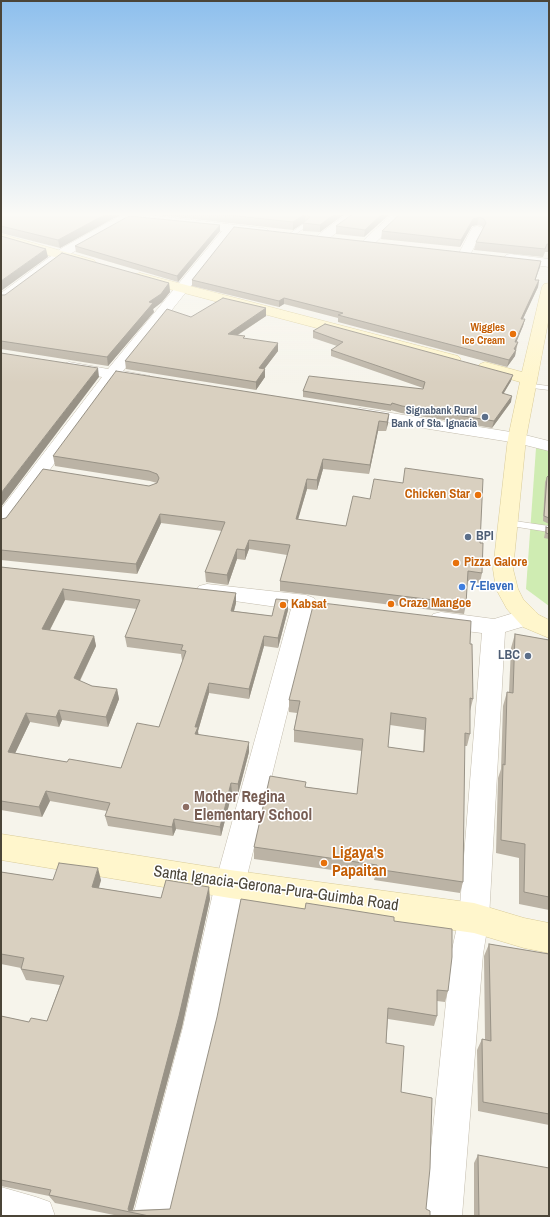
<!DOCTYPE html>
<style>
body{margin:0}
#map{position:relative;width:550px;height:1217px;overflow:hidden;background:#f6f4eb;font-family:"Archivo Narrow",sans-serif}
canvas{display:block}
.frame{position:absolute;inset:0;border:2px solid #4b4538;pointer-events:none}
</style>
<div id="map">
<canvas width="550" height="1217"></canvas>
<div class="frame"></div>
</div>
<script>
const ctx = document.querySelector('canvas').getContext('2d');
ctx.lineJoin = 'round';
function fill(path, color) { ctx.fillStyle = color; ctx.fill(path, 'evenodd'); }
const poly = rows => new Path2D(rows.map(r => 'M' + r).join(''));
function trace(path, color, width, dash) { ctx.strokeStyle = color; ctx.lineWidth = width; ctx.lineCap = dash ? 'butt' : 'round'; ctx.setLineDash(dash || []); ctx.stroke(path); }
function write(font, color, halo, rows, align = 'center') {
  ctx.font = font + ' "Archivo Narrow",sans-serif'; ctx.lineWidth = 3; ctx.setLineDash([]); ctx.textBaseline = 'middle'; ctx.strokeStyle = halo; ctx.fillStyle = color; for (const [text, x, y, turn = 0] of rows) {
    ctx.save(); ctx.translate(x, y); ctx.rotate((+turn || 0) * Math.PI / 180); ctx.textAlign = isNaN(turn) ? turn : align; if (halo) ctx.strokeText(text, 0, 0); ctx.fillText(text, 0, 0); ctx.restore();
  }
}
fill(poly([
 [536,448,549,450,549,606,526,589]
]), '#cfecb2');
const lane = poly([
 [305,223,308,225,307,226,293,236,289,236,289,234,305,223],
 [524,383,549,386,549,390,524,387,524,383],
 [508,520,549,526,549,532,505,525,503,523,508,520]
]);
const street = poly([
 [131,213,263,228,267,229,269,232,267,235,263,236,234,232,123,371,150,376,152,379,150,382,144,384,116,379,8,527,1,529,1,509,102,377,64,370,61,367,64,364,69,362,108,369,222,231,129,220,70,254,6,302,1,303,1,293,62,248,123,214,131,213],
 [348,213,361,213,326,241,318,241,316,238,318,235,348,213],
 [393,213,406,213,372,246,364,246,362,243,364,240,393,213],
 [477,226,481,227,483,230,471,253,469,256,465,257,461,256,459,253,471,230,473,227,477,226],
 [510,254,549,259,549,267,506,261,504,258,506,255,510,254],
 [360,408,517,433,549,441,549,451,517,443,354,417,352,413,354,409,360,408],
 [207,584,306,595,314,598,317,603,313,609,245,884,217,1027,171,1216,133,1216,183,1027,215,884,291,609,199,596,196,591,199,586,207,584],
 [527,609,535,611,538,617,535,623,505,632,489,918,483,954,462,1216,424,1216,451,954,459,918,482,633,441,628,433,626,430,620,433,614,441,612,494,619,527,609],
 [1,1187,36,1197,50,1202,55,1216,1,1216,1,1187]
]);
const secondary = poly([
 [1,234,94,260,96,263,94,266,90,267,1,242,1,234],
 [140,273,458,356,461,359,458,362,453,364,135,280,133,277,135,274,140,273],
 [549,283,549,317,526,438,513,569,518,589,523,599,539,615,549,620,549,638,523,627,507,609,496,589,493,569,508,438,520,382,480,370,477,367,480,364,485,362,522,372,542,287,544,284,549,283],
 [1,834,230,870,474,903,524,918,549,923,549,953,524,948,474,933,230,898,1,860,1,834]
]);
trace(lane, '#c3bcad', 1);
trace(street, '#c3bcad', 1);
trace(secondary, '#d9cb99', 1);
fill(lane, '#fff');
fill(street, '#fff');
fill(secondary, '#fff6cc');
fill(poly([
 [1,213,123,213,60,248,1,233],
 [157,213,346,213,320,232,303,231,303,223,305,222,293,230,157,215],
 [354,213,391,213,364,237,336,234,336,226],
 [401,213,549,213,549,252,545,252,543,257,474,250,476,242,483,228,482,226,477,225,472,226,460,247,381,239,382,231],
 [220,231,178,282,76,252,75,246],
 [541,261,535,280,539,280,538,287,523,319,525,319,523,326,516,342,518,342,515,356,507,367,338,322,338,318,284,304,279,307,192,286,192,280],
 [169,283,170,292,162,302,153,309,154,312,108,366,1,349,1,295],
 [266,308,266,316,238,335,245,338,278,351,264,369,265,369,265,377,256,390,126,369,125,361,191,317],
 [313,331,511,381,504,393,511,402,492,428,401,413,391,410,391,411,303,397,303,391,423,389,423,388,331,356,331,350,337,346,313,338],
 [389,414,386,431,378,431,369,474,323,469,317,490,307,489,298,520,480,543,482,573,480,583,467,581,466,604,464,614,280,591,280,581,287,555,249,549,245,560,237,559,228,585,206,582,205,572,222,531,161,523,137,574,1,560,1,519,149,486,157,483,150,481,55,466,53,456],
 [549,475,549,524,543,521,545,482,547,477],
 [546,527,549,528,549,539,544,538,545,533],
 [1,567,236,593,236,603,234,611,272,616,288,600,288,610,278,648,264,646,249,699,209,693,198,731,198,734,249,752,238,794,232,793,221,836,176,829,173,836,108,826,105,816,107,811,50,801,42,817,1,810],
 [65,600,137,609,125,637,127,647,181,654,182,660,183,660,159,727,121,768,67,762,15,753,30,722,59,727,62,720,108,727,119,699,117,689,92,686,80,681,96,646,94,636,50,630],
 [515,634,549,640,549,910,519,904,519,858,496,853,498,778,501,769,503,706,507,692,509,692,511,648],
 [470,644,473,699,470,711,470,734,467,746,464,746,463,882,460,893,374,880,375,876,254,859,254,847,306,787,357,794,362,751,294,742,294,730,297,713,289,712,289,700],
 [390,725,424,730,423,752,388,747],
 [1,872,53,880,101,880,99,888,161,898,210,899,182,1027,133,1210,170,1209,305,909,394,921,448,991,445,1002,437,1001,437,1016,434,1026,388,1019,386,1043,401,1092,430,1168,149,1216,119,1216,55,1203,49,1196,1,1186,1,1016,29,1022,47,1021,60,985,26,980,21,969,21,968,1,964],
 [489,944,549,954,549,1125,478,1111,477,1050,482,1039,485,1040,484,956],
 [478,1155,549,1216,474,1216,474,1163]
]), '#bbb3a5');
fill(poly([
 [108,213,123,213,60,248,58,240],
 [336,213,346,213,320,232,320,225],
 [383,213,391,213,364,237,365,230],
 [305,214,305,222,293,230,293,222],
 [479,217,477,225,472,226,460,247,461,240,473,219],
 [220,225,220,231,178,282,177,276],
 [46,249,48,257,1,291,1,281],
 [541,261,540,267,533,286,535,280],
 [539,280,538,287,520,325,521,319],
 [169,283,170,292,162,302,153,309,154,312,108,366,107,357,149,302],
 [284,298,284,304,279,307,279,301],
 [266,308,266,316,228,341,228,334],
 [525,319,523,326,514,348,515,342],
 [518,342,515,351,516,350,515,356,507,367,509,360],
 [278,343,278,351,259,376,259,368],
 [98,368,99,377,1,507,1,493],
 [265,369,265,377,256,390,256,382],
 [513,375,511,381,500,399,502,393],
 [512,396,511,402,492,428,494,421],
 [389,414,388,424,386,431,387,422],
 [379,421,378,431,369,474,370,465],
 [323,459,323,469,317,490,317,480],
 [307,479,307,489,295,529,296,519],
 [160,514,161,523,137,574,136,564],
 [249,540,249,549,245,560,245,550],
 [237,549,237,559,228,585,227,575],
 [63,589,65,600,45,639,42,629],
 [236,593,236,603,231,621,231,611],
 [288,600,288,610,278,648,278,638],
 [94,636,96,646,76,688,74,678],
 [264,636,264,646,249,699,249,689],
 [209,683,209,693,198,731,199,737,195,734,195,727],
 [117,689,119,699,108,727,106,717],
 [59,710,62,720,59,727,56,717],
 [26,713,30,722,11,762,8,752],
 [249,742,249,752,238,794,238,784],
 [231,783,232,793,221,836,220,827],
 [46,791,50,801,42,817,39,807],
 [174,819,176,829,173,836,172,827],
 [98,868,101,880,95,899,92,887],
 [209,887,210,899,182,1027,132,1213,130,1212,128,1209]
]), '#989286');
const building = poly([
 [1,213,108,213,58,240,1,226,1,213],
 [209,213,336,213,320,225,303,223,310,217,305,214,293,222,209,213],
 [354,213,383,213,365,230,336,226,354,213],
 [401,213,549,213,549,244,547,244,545,249,476,242,486,223,484,219,479,217,473,219,461,240,382,231,401,213],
 [129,216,220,225,177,276,75,246,129,216],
 [234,227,541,261,535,280,539,280,521,319,525,319,515,342,518,342,514,349,516,350,509,360,338,315,343,313,284,298,279,301,192,280,234,227],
 [1,236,46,249,1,281,1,236],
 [62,253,169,283,161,294,149,302,153,303,107,357,1,341,1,295,5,295,62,253],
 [223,298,266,308,228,334,245,336,243,338,278,343,259,368,265,369,256,382,125,361,167,309,191,317,223,298],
 [325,324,513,375,502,393,512,396,494,421,402,406,392,403,391,405,303,391,309,376,423,389,425,382,331,350,343,342,313,331,325,324],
 [1,353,98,368,1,493,1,353],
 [116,371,389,414,387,422,379,421,370,465,323,459,317,480,307,479,296,519,346,526,353,496,370,499,374,479,403,483,405,468,483,479,480,543,483,543,482,573,468,571,466,604,280,581,290,545,249,540,245,550,237,549,227,575,205,572,225,522,160,514,136,564,1,550,1,519,6,518,43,469,149,486,157,483,159,478,157,474,149,471,53,456,116,371],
 [549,475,549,518,544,516,547,477,549,475],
 [546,527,549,528,549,534,546,533,546,527],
 [1,567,236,593,231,611,272,616,276,599,288,600,278,638,264,636,249,689,209,683,195,727,198,727,195,734,249,742,238,784,231,783,220,827,174,819,172,827,105,816,110,803,46,791,39,807,1,801,1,567],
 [63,589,140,600,125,637,183,645,181,650,186,651,159,727,137,723,121,768,69,759,67,762,8,752,26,713,56,717,59,710,106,717,117,689,92,686,74,678,94,636,42,629,63,589],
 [314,602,471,621,470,644,472,644,473,699,470,698,470,734,465,733,463,882,376,869,377,865,254,847,270,776,306,782,305,787,357,794,363,739,294,730,300,701,289,700,314,602],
 [391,713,426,718,424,752,388,747,391,713],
 [515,634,549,640,549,897,524,892,525,844,501,840,503,764,505,765,507,692,513,693,515,634],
 [59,863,98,868,92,887,161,898,166,880,209,887,179,1016,128,1209,129,1211,170,1209,217,1017,241,899,305,909,306,903,394,917,394,921,452,929,452,957,448,991,437,990,437,1016,388,1008,386,1043,404,1046,401,1092,432,1098,430,1168,426,1209,430,1211,430,1216,149,1216,49,1195,51,1190,1,1180,1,1016,29,1022,31,1018,47,1021,64,976,21,969,24,958,1,954,1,872,53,880,59,863],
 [489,944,549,954,549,1114,483,1102,482,1039,491,1041,489,944],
 [478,1155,549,1168,549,1216,479,1216,478,1155]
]);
fill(building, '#d9d0c0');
trace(building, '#989286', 1);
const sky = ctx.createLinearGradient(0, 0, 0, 383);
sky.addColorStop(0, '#8dbfed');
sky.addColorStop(0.56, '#fbfaf6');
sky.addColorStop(1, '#fbfaf600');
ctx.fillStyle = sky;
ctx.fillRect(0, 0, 550, 383);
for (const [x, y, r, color] of [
 [513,334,4,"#e8710a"],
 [485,417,4,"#5c6f8a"],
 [478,495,4,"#e8710a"],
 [468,537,4,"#5c6f8a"],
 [456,563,4,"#e8710a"],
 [462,587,4,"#3f7fe0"],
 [391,604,4,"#e8710a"],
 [283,605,4,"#e8710a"],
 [528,656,4,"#5c6f8a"],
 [186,807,4,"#8d6e63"],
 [324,863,4,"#e8710a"]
]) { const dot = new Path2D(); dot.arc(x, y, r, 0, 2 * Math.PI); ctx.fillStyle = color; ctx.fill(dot); trace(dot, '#fff', 1.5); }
write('bold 11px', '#c56008', '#fff', [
 ["Wiggles",505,328],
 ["Ice Cream",505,341]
], 'right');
write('bold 11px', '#4e5e75', '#fff', [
 ["Signabank Rural",477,411],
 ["Bank of Sta. Ignacia",477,424]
], 'right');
write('bold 13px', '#c56008', '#fff', [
 ["Chicken Star",470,495,"right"],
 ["Pizza Galore",464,563],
 ["Craze Mangoe",399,604],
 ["Kabsat",291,605]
], 'left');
write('bold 13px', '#4e5e75', '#fff', [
 ["BPI",476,537],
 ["LBC",520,656,"right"]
], 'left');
write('bold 13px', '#366cbe', '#fff', [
 ["7-Eleven",470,587]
], 'left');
write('bold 16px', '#785e54', '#fff', [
 ["Mother Regina",194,798],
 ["Elementary School",194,816]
], 'left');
write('bold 16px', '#c56008', '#fff', [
 ["Ligaya's",332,854],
 ["Papaitan",332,872]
], 'left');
write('16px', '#4b4538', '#fff', [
 ["Santa Ignacia-Gerona-Pura-Guimba Road",276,889,8]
]);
</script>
